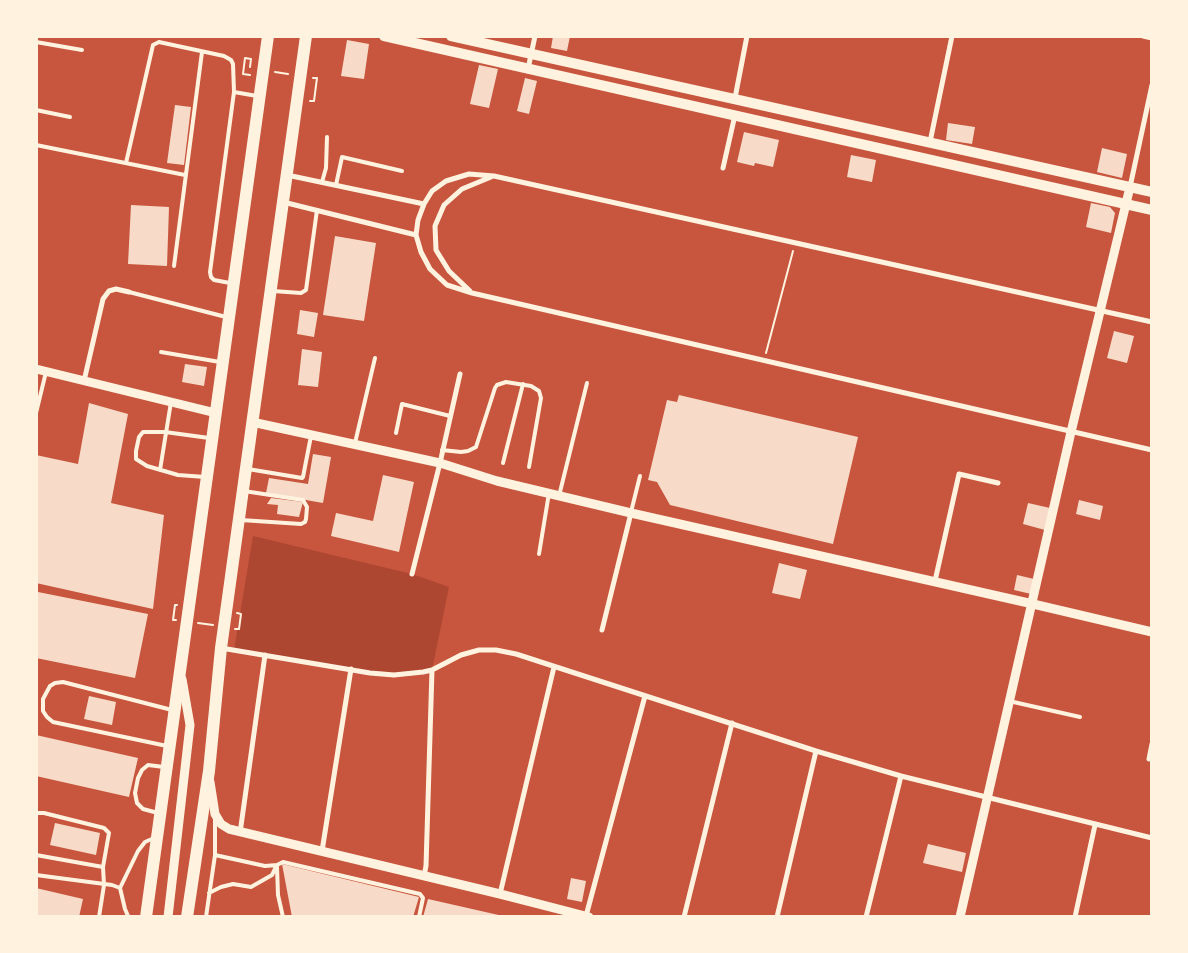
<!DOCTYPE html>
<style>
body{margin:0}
#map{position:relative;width:1188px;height:953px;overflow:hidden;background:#c8553d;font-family:Roboto,sans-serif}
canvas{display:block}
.frame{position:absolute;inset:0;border:38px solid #fff3e0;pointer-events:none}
</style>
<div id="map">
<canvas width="1188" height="953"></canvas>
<div class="frame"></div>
</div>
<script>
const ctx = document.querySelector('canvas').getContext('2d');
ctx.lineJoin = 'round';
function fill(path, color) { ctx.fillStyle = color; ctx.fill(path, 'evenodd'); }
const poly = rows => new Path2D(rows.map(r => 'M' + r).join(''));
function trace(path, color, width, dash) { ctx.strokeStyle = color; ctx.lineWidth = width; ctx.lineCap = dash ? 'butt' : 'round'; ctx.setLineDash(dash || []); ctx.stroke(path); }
fill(poly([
 [253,536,412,574,449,587,432,670,410,674,351,669,234,650]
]), '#ae4732');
fill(poly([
 [553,36,570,36,567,51,551,48],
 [347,40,369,44,364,79,341,76],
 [479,65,498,69,489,108,470,104],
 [525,78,537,81,529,114,517,111],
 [175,105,191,107,184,165,167,163],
 [948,123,975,127,972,144,946,140],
 [744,132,779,140,773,167,755,163,754,166,737,162],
 [1102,148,1127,154,1122,178,1097,172],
 [851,155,876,160,872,182,847,177],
 [1091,203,1110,207,1115,213,1111,233,1086,227],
 [131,205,169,207,167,266,128,264],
 [335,236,376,243,364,321,323,315],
 [300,310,318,313,314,337,297,334],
 [1114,331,1134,336,1127,363,1107,358],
 [302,349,322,352,318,387,298,385],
 [185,364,207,367,204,386,182,382],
 [679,395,858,437,833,544,670,505,657,482,648,480,667,400,677,402],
 [89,403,128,414,111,503,164,515,153,609,36,583,36,455,78,464],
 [313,454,331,457,323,503,266,493,269,478,308,484],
 [383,475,414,482,399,552,331,536,336,513,373,521],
 [271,498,303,502,299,517,277,514,278,505,267,504],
 [1079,500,1103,506,1100,520,1076,514],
 [1028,503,1050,508,1045,530,1023,524],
 [779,563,807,570,800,599,772,593],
 [1017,575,1034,579,1031,594,1014,590],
 [38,592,148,614,135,678,36,658,36,600],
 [89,696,116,702,112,725,84,719],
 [36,735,138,758,129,797,36,776],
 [55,823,100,833,96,855,50,845],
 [928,844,966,853,962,872,923,863],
 [282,864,419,897,413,917,292,917],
 [571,878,586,881,582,902,567,899],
 [36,888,83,899,79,917,36,917],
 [428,899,503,916,503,917,423,917]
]), '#f7dbc8');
trace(poly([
 [275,72,288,74],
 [250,75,243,74,245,58,251,59,250,67],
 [310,101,314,101,317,78,313,78],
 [766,353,793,251],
 [176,620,173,620,175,605,177,605],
 [198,623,213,625],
 [235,629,239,629,241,614,237,613]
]), '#fff3e0', 2);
trace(poly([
 [36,42,82,50],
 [234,92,257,96],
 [36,110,70,117],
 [36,145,185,175],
 [126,163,153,45,159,42,224,56,231,60,233,64,234,92,210,272,211,277,214,280,230,283],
 [322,182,326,168,327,137],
 [336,185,342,157,402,171],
 [174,266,202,52],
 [273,291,301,293,306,290,317,210],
 [129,292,226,317],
 [161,352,220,362],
 [36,413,46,372],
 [396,433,402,404,450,416],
 [355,443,375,358],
 [442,450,461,452,468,451,476,447,495,388,497,385,506,382,531,386,539,391,541,398,529,467],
 [503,463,523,384],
 [248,469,302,478,303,477,311,436],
 [160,470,171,402],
 [205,477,178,475,147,466,136,459,136,451,139,437,143,432,165,432,209,438],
 [559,496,587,383],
 [631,512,640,476],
 [241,520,301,524,305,522,306,519,307,507,303,500,244,491],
 [539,554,549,493],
 [1009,701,1080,717],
 [167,746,53,722,47,717,43,711,43,699,50,686,55,683,63,682,172,710],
 [36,813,44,813,104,828,109,833,103,867,104,885,99,917],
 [158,813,143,809,137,803,135,793,138,778,142,770,148,765,164,767],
 [36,855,103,867],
 [215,855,265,866,277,865,283,862,420,894,423,898,419,917],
 [277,867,278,895,283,917],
 [36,875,112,885,120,888,125,909,128,916,130,917],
 [120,888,138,851,145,842,154,838],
 [209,893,221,887,233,884,251,887,272,875,277,865],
 [206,917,215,855,215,820]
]), '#fff3e0', 4);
trace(poly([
 [1143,36,1152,38],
 [528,69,535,36],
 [735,98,747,36],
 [930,142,952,36],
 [723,168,735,115],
 [287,175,424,204],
 [1130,187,1152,85],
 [283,202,416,235],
 [470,291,449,271,436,250,435,226,444,205,462,189,491,177],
 [1152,322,494,176,469,174,446,181,432,191,424,204,418,220,416,235,421,252,430,269,447,285,472,293,1152,450],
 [84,381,103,299,109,291,116,289,129,292],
 [412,574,440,463,460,374],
 [935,581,959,474,998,483],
 [602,630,631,513],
 [221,648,370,673,394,675,423,672,432,670,461,655,479,650,496,650,516,654,816,751,901,776,1152,838],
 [1149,759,1152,744],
 [240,833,265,655],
 [322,851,351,669],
 [424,876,426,866,432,670],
 [500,894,554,667],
 [586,916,645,696],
 [684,917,732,723],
 [777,917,816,751],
 [866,917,901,776],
 [1075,917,1095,825]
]), '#fff3e0', 5);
trace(poly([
 [36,369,216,413],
 [252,422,440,463,497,481,631,513,1033,604,1152,632],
 [210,782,215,814,221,824,229,829,500,894,589,917],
 [168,917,190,725,182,679],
 [960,917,1071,432,1130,187]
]), '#fff3e0', 9);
trace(poly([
 [384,36,1152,210],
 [451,36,1152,192]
]), '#fff3e0', 10);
trace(poly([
 [146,917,268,36],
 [187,917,209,771,221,648,306,36]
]), '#fff3e0', 12);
</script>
